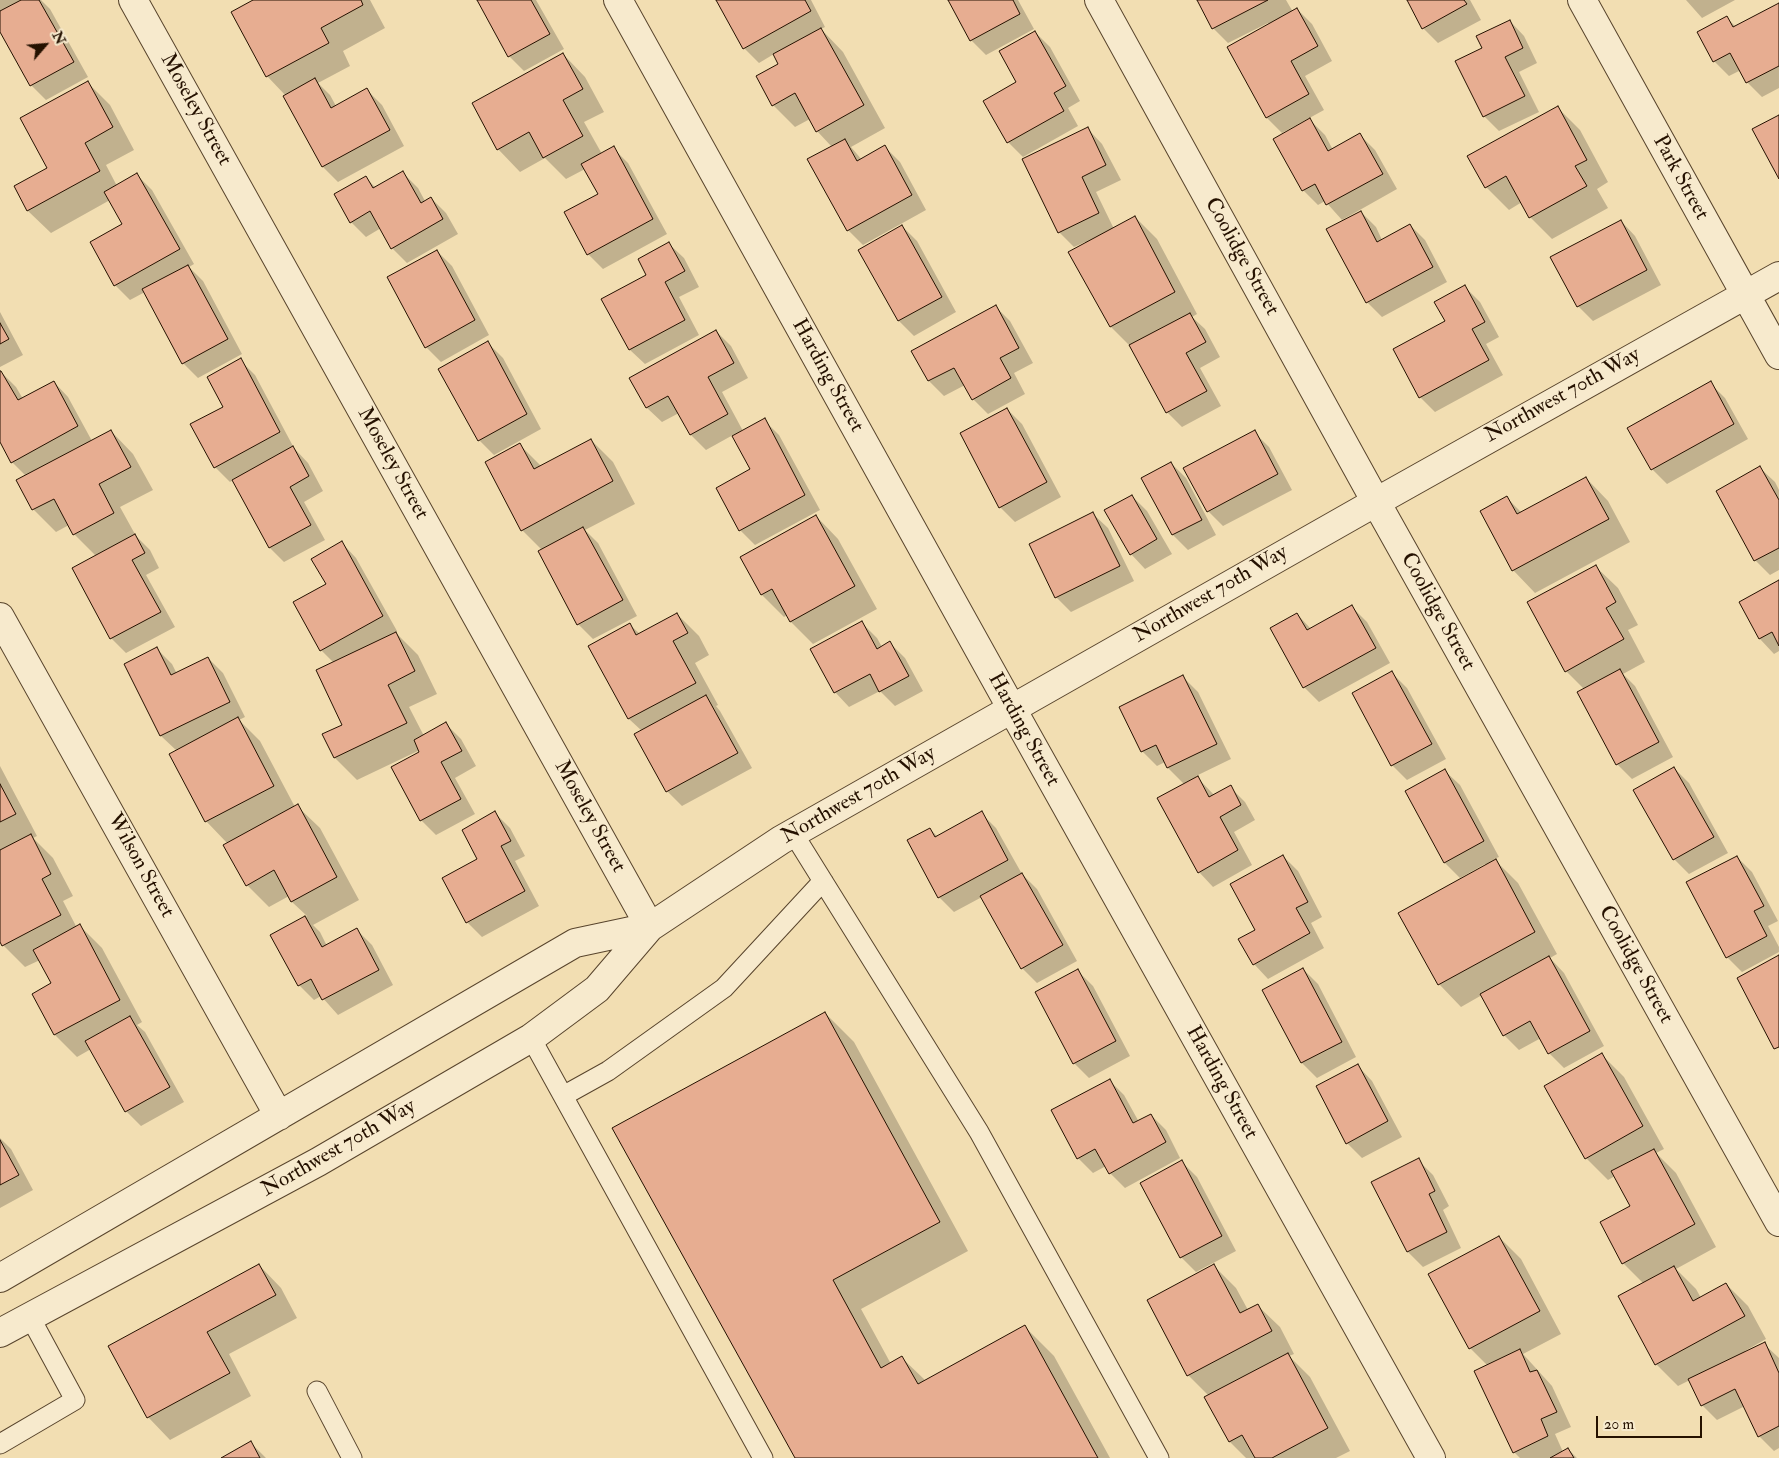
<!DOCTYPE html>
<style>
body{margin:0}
#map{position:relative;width:1779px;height:1458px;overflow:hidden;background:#f2deb2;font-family:"IM FELL Double Pica",serif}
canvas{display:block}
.north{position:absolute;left:20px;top:20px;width:50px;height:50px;-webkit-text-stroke:4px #f7eacd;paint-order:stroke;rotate:63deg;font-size:14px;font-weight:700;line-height:20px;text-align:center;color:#251100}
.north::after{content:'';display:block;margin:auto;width:18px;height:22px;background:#251100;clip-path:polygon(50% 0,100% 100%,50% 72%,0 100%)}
.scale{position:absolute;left:1596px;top:1416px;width:106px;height:22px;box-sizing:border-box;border:2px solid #251100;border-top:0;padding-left:6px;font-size:15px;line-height:18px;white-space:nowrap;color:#251100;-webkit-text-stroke:4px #f7eacd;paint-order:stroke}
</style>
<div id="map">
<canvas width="1779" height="1458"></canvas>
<div class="north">N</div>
<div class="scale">20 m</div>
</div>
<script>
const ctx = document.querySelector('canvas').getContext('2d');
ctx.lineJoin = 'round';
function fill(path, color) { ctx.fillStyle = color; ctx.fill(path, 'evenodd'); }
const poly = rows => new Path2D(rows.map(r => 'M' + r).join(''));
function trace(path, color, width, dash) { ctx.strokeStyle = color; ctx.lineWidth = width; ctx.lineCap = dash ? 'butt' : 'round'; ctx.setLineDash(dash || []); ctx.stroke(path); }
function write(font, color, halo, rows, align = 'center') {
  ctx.font = font + ' "IM FELL Double Pica",serif'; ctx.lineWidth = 4; ctx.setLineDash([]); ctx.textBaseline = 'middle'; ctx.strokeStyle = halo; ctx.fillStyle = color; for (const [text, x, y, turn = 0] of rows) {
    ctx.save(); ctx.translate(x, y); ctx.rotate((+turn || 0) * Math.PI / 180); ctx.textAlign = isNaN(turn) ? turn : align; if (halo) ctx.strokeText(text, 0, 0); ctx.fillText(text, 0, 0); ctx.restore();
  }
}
fill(poly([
 [0,0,41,0,50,9,88,77,46,100,31,85,0,30],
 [255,0,370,0,385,28,343,51,350,66,318,83,330,95,336,106,367,90,382,105,404,146,338,182,323,167,285,96,286,96,267,76,232,13],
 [478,0,536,0,564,49,524,71,509,56],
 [718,0,811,0,825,27,821,29,843,52,885,128,851,147,862,160,885,147,900,162,926,210,863,245,848,230,832,147,817,131,810,119,795,127,773,105,780,64,774,54,759,63,744,48],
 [950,0,1018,0,1034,29,986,55,971,40],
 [1198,0,1286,0,1293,12,1297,9,1312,24,1332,61,1305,76,1324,110,1282,133,1267,118,1228,47,1269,25,1268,23,1228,43,1213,28],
 [1408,0,1470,0,1481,20,1438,43,1423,28],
 [1686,0,1735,0,1702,18],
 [1779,4,1779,88,1762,97,1747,82,1741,70,1729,76,1714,61,1727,18,1736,27],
 [1510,21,1524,36,1537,63,1519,72,1539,112,1499,131,1484,116,1484,49],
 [1035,32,1050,47,1080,101,1068,108,1078,126,1023,157,1008,142,1018,82],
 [563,54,585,77,604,112,584,122,602,154,613,148,628,163,667,234,603,269,588,254,599,195,585,169,566,179,545,158,520,172,498,149],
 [88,83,110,105,134,150,106,165,117,186,137,175,152,190,194,264,189,267,203,281,242,354,198,378,183,363,145,292,130,300,115,285,124,225,110,200,51,233,28,211,15,187,49,169],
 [1558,108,1580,130,1608,182,1597,189,1608,208,1552,239,1530,217,1522,202,1509,210,1486,187,1469,156],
 [1310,120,1325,135,1333,150,1360,135,1375,150,1397,189,1342,220,1325,201,1318,205,1303,190],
 [1088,129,1102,144,1121,180,1096,192,1114,229,1135,217,1157,239,1197,314,1192,317,1205,329,1220,357,1200,368,1221,406,1182,427,1167,412,1132,348,1111,327,1070,252,1086,244,1085,242,1074,247,1059,232],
 [403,173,418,188,425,201,431,198,446,213,458,234,407,263,392,248,381,228,366,237,351,222,366,178,376,188],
 [1361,212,1376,227,1382,240,1410,225,1425,240,1447,282,1382,317,1367,302],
 [1621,221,1635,236,1661,285,1593,321,1578,306],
 [902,226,917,241,956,312,914,336,899,321,860,250],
 [669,244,684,258,699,287,679,297,699,335,645,364,630,350,603,300,648,275],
 [437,251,452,266,489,335,441,362,426,347],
 [1465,287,1480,302,1499,337,1486,344,1503,375,1435,412,1420,397,1446,322],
 [995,306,1010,321,1033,363,1014,373,1025,394,988,414,973,399,965,385,944,396,929,381,913,351],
 [0,312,23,355,0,367],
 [716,331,731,346,748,378,722,392,743,431,764,420,779,435,820,510,755,545,740,530,752,470,733,435,706,450,691,435,679,413,662,422,647,408,631,378],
 [488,343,503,358,541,429,494,455,479,440],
 [240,360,255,375,294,448,308,463,323,491,304,502,325,540,284,562,270,548,233,480,230,482,215,467,225,407],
 [1,372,16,387,23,399,54,382,68,397,92,441,111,431,133,454,153,490,120,507,136,536,150,550,159,568,146,575,175,627,126,653,111,638,96,556,74,534,69,525,56,532,33,509,18,480,26,476,12,462,0,439],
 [1710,383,1725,398,1748,439,1667,484,1652,469],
 [1007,409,1022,424,1061,497,1015,522,1000,507],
 [1254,432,1269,447,1292,490,1223,526,1208,511,1185,469],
 [591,440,613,462,635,504,585,530,598,543,637,616,593,639,578,624,542,550,522,530,520,445,541,466],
 [1171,463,1186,478,1216,535,1188,550,1173,535,1143,479],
 [1760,468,1775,482,1779,490,1779,570,1770,575,1755,560],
 [1586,478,1608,501,1630,542,1535,593,1513,570,1507,498,1522,513],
 [1132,496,1147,511,1172,554,1145,569,1131,554],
 [1093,514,1108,528,1134,581,1071,612,1056,597],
 [816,516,838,539,877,609,813,644,791,622,787,615,784,617,762,595,742,557],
 [342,543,356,558,397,631,395,632,418,655,437,694,409,707,424,736,446,724,461,739,476,766,455,778,475,814,436,835,421,820,421,752,420,750,357,780,335,758,324,735,344,725,334,663,321,650,327,585],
 [1595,566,1618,588,1638,625,1628,630,1645,662,1623,674,1635,686,1673,757,1632,779,1617,764,1585,690,1566,671],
 [1779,582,1779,651,1774,654,1760,639,1740,602],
 [1352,607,1367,622,1390,663,1319,702,1304,687,1272,628,1297,614,1311,629],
 [677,614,699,636,709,655,695,663,718,705,716,706,720,711,752,768,682,806,667,791,642,731,629,719,590,646,630,625,640,634],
 [862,623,877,638,882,647,890,643,905,658,923,691,895,706,880,691,849,707,835,692],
 [157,649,172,664,177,674,208,658,223,673,245,717,239,720,260,741,295,807,297,806,320,828,359,900,313,925,320,932,327,946,357,930,372,945,393,985,338,1015,321,996,314,1000,299,985,272,935,307,916,292,902,289,896,269,907,247,885,228,844,206,821,171,754,177,751,161,736,125,664],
 [1392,673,1407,688,1446,759,1407,780,1392,765],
 [1183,677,1198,692,1231,759,1196,776,1214,795,1230,787,1245,802,1255,820,1234,832,1252,865,1213,887,1199,872,1184,784,1168,768,1165,762,1157,766,1142,751,1121,707],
 [0,766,37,836,33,838,53,858,73,896,63,901,77,928,80,926,102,948,142,1022,137,1025,145,1032,184,1102,141,1126,126,1111,91,1049,77,1057,55,1035,52,984,40,960,25,967,3,945,0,939],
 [1674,768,1689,783,1728,853,1689,874,1674,859],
 [1445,771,1460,785,1499,857,1494,859,1518,883,1557,954,1550,958,1564,973,1604,1046,1564,1068,1549,1053,1541,1038,1519,1050,1504,1035,1482,995,1461,1007,1439,984,1487,866,1485,864,1460,878,1445,863,1407,792],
 [495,813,510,828,525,856,515,861,539,906,482,937,467,922,479,860],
 [981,813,996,828,1022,874,1037,889,1077,961,1037,983,1022,968,982,897,954,912,939,897,930,829,938,837],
 [1283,856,1298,871,1322,917,1311,923,1324,948,1268,979,1254,964,1257,930],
 [1737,857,1752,872,1778,921,1768,926,1779,947,1779,952,1742,972,1727,957],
 [1303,969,1318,984,1356,1057,1317,1078,1302,1063,1264,990],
 [1078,971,1093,986,1130,1056,1089,1078,1074,1063],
 [825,1013,854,1042,968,1251,861,1309,891,1364,902,1358,926,1381,1025,1327,1054,1356,1110,1458,797,1458],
 [1602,1055,1624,1077,1664,1149,1656,1153,1676,1173,1716,1247,1676,1269,1696,1289,1701,1298,1726,1284,1748,1306,1766,1339,1745,1351,1746,1353,1764,1344,1779,1358,1779,1448,1774,1451,1759,1436,1745,1406,1717,1420,1702,1405,1690,1380,1678,1386,1656,1364,1644,1284,1623,1263,1632,1206,1615,1176,1608,1180,1586,1158],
 [1358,1066,1372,1081,1402,1137,1362,1158,1347,1143],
 [1109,1080,1124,1095,1139,1122,1151,1115,1166,1130,1180,1158,1125,1188,1110,1173,1106,1166,1093,1173,1078,1158],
 [0,1138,11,1149,33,1190,0,1208],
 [1418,1160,1433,1175,1449,1206,1443,1210,1461,1248,1423,1267,1408,1252,1373,1182],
 [1182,1162,1197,1177,1236,1251,1196,1272,1181,1257],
 [1499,1237,1521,1259,1561,1334,1523,1354,1552,1386,1571,1427,1555,1434,1563,1452,1568,1449,1577,1458,1520,1458,1514,1452,1488,1366,1470,1348],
 [259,1265,281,1288,297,1318,229,1354,251,1396,170,1440,148,1417,110,1346],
 [1214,1266,1236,1288,1248,1310,1257,1305,1280,1327,1294,1354,1289,1356,1310,1377,1350,1451,1336,1458,1246,1458,1230,1442,1209,1396,1188,1375,1148,1301],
 [251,1443,266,1458,223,1458]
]), '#0003');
const building = poly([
 [21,0,39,0,74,62,30,86,0,32,0,11,21,0],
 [253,0,361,0,363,5,321,28,329,43,266,77,231,12,253,0],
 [477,0,531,0,550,34,508,57,477,0],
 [716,0,805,0,811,11,743,49,716,0],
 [948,0,1013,0,1020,14,970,41,948,0],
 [1197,0,1268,0,1212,29,1197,0],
 [1407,0,1464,0,1467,4,1422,29,1407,0],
 [1779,3,1779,66,1746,83,1730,53,1713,62,1697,32,1727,16,1733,27,1779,3],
 [1297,8,1318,46,1291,61,1309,94,1266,118,1227,47,1297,8],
 [1510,20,1523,48,1505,57,1525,96,1483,117,1455,61,1482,48,1476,36,1510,20],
 [821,28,864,105,816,132,795,93,772,106,756,76,778,64,773,54,821,28],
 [1035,31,1066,86,1054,93,1064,111,1007,143,983,101,1016,82,999,51,1035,31],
 [563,53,583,89,563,100,583,136,543,158,529,132,497,150,472,103,563,53],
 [315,78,331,108,367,88,390,130,322,167,283,96,315,78],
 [88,81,113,127,85,143,100,171,27,211,14,186,47,168,20,118,88,81],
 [1558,106,1587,160,1575,166,1587,186,1529,218,1506,176,1485,188,1467,156,1558,106],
 [1779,115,1779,179,1752,129,1779,115],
 [1310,118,1328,151,1360,133,1383,174,1326,205,1315,184,1302,191,1273,139,1310,118],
 [1088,127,1106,165,1082,177,1099,213,1058,233,1022,159,1088,127],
 [845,139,857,161,885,145,912,195,847,231,807,159,845,139],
 [614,146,653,219,587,255,564,212,598,194,581,164,614,146],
 [403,171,421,203,431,197,443,219,391,249,370,211,350,223,334,194,366,176,373,188,403,171],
 [137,173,180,249,114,286,90,242,122,224,104,192,137,173],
 [1361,211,1377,242,1410,224,1433,267,1366,303,1326,229,1361,211],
 [1135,216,1175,292,1110,327,1068,252,1135,216],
 [1621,220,1647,270,1577,307,1550,257,1621,220],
 [902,225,942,297,898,321,858,250,902,225],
 [669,242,685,271,665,282,685,320,629,350,601,299,646,275,638,259,669,242],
 [437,250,475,320,425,348,387,277,437,250],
 [188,265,228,339,182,364,142,289,188,265],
 [1465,285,1485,322,1472,329,1489,360,1419,398,1393,349,1445,321,1434,302,1465,285],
 [996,305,1019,348,1000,358,1011,378,972,400,954,368,928,381,911,351,996,305],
 [1190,313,1206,342,1186,353,1207,391,1166,413,1129,345,1190,313],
 [0,323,9,339,0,344,0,323],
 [716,330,734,363,708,377,728,414,690,435,668,396,646,408,629,378,716,330],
 [488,341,527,414,478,441,438,369,488,341],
 [241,358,280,432,214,468,190,424,223,407,207,377,241,358],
 [0,371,1,371,18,400,54,381,78,426,11,463,0,442,0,371],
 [1711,381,1734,424,1651,470,1627,428,1711,381],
 [1007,408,1047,482,999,508,960,433,1007,408],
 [765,418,805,495,739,531,716,488,750,469,732,436,765,418],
 [111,430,131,467,99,484,114,513,73,535,54,499,32,510,16,480,111,430],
 [1255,430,1278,474,1207,512,1183,468,1255,430],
 [591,439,613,481,521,531,485,462,520,443,534,469,591,439],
 [293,446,309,476,290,487,311,525,269,548,232,480,293,446],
 [1171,462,1202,520,1172,535,1141,478,1171,462],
 [1760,466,1779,500,1779,548,1754,561,1716,491,1760,466],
 [1586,477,1609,519,1512,571,1480,511,1507,496,1517,514,1586,477],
 [1132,495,1157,539,1130,555,1104,510,1132,495],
 [1093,512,1120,566,1055,598,1029,544,1093,512],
 [816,515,855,586,790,622,772,589,761,595,740,557,816,515],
 [583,527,623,600,577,625,538,551,583,527],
 [135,534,145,553,132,560,161,612,110,639,72,568,135,534],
 [342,541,383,616,320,651,293,602,326,584,311,559,342,541],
 [1596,565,1616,602,1606,608,1624,639,1565,672,1527,602,1596,565],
 [1779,580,1779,646,1772,632,1759,639,1739,602,1779,580],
 [1352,605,1376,648,1303,688,1270,628,1297,613,1307,630,1352,605],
 [677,613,688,633,673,641,696,683,628,719,588,646,630,623,636,635,677,613],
 [862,621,877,649,890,641,909,676,879,692,870,674,834,693,810,649,862,621],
 [396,632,415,671,388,685,407,723,334,758,322,734,342,725,316,670,396,632],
 [157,647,171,675,208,657,230,702,160,736,124,664,157,647],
 [1620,669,1659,742,1616,765,1577,692,1620,669],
 [1392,671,1432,744,1391,766,1352,693,1392,671],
 [1183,675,1217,744,1167,768,1156,745,1141,752,1119,707,1183,675],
 [706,695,738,753,666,792,634,734,706,695],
 [238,717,274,786,205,822,169,754,238,717],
 [446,722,462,751,441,762,461,799,420,821,391,767,419,752,414,740,446,722],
 [1674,767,1714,837,1673,860,1633,790,1674,767],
 [1445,769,1484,841,1444,863,1405,791,1445,769],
 [1198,776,1209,797,1231,785,1241,805,1220,817,1238,850,1198,873,1157,798,1198,776],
 [0,784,16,814,0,822,0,784],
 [298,804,337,877,291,902,274,870,246,886,223,845,298,804],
 [495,811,511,841,501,846,525,891,466,923,442,878,477,859,462,830,495,811],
 [982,811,1008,860,938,898,907,840,930,828,935,837,982,811],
 [31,834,51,874,42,879,61,915,2,946,0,942,0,850,31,834],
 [1283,855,1308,902,1296,908,1310,933,1253,965,1238,939,1255,930,1230,884,1283,855],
 [1737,856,1764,906,1754,911,1767,936,1726,958,1686,882,1737,856],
 [1496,859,1535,932,1438,985,1398,913,1496,859],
 [1022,873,1063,945,1021,969,980,896,1022,873],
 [305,916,322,947,357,928,379,970,322,1000,311,979,298,986,270,935,305,916],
 [80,924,120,1000,54,1035,32,994,51,983,33,950,80,924],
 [1779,955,1779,1047,1774,1049,1737,978,1779,955],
 [1549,956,1590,1031,1548,1054,1530,1021,1503,1036,1480,994,1549,956],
 [1303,968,1342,1042,1301,1063,1262,990,1303,968],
 [1078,969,1116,1041,1073,1064,1035,992,1078,969],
 [825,1012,940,1222,833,1280,881,1368,902,1356,918,1384,1025,1325,1098,1458,795,1458,612,1128,825,1012],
 [130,1016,170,1087,125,1112,85,1041,130,1016],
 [1602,1053,1643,1126,1585,1159,1544,1086,1602,1053],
 [1358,1064,1388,1121,1346,1144,1316,1086,1358,1064],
 [1110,1079,1133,1123,1151,1114,1166,1142,1109,1174,1095,1149,1077,1159,1051,1110,1110,1079],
 [0,1140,19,1175,0,1185,0,1140],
 [1654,1149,1695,1224,1622,1264,1600,1222,1630,1206,1611,1171,1654,1149],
 [1419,1158,1435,1191,1429,1194,1447,1232,1407,1252,1371,1182,1419,1158],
 [1182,1160,1222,1236,1180,1258,1140,1183,1182,1160],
 [1499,1236,1540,1311,1469,1349,1428,1274,1499,1236],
 [259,1264,276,1295,207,1332,230,1373,147,1418,108,1346,259,1264],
 [1214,1264,1240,1313,1258,1304,1272,1331,1187,1376,1147,1300,1214,1264],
 [1674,1266,1693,1301,1726,1283,1745,1316,1655,1365,1618,1296,1674,1266],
 [1765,1342,1779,1373,1779,1426,1758,1437,1735,1389,1701,1406,1688,1379,1765,1342],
 [1520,1349,1530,1372,1537,1370,1557,1412,1541,1419,1548,1436,1513,1453,1474,1371,1520,1349],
 [1288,1353,1328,1428,1272,1458,1255,1458,1242,1435,1229,1442,1204,1397,1288,1353],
 [251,1441,260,1458,221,1458,251,1441],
 [1568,1448,1574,1458,1550,1458,1568,1448]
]);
fill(building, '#e7ad91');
trace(building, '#251100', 1);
const lane = poly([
 [793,833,979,1132,1159,1458],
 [531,1038,763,1458],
 [563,1096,608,1071,724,988,823,881],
 [317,1391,352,1458],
 [0,1444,75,1400,30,1317]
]);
const street = poly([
 [133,0,650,927],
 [618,0,1012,709,1431,1458],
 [1099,0,1376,502,1779,1222],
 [1582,0,1779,355],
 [0,617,279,1116],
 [0,1278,575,943,650,927],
 [0,1333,318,1162,531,1038,597,989,650,927,781,840,1376,502,1779,276]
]);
trace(lane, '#58442c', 21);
trace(street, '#58442c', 30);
trace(lane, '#f7eacd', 19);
trace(street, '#f7eacd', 28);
write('21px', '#251100', '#f7eacd', [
 ["Moseley Street",195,110,61],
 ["Park Street",1680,178,61],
 ["Coolidge Street",1241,257,61],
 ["Harding Street",827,376,61],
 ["Northwest 70th Way",1563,396,-29],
 ["Moseley Street",392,464,61],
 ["Northwest 70th Way",1211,595,-30],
 ["Coolidge Street",1437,612,61],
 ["Harding Street",1023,730,61],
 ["Northwest 70th Way",859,796,-30],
 ["Moseley Street",589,817,61],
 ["Wilson Street",140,866,61],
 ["Coolidge Street",1635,965,61],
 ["Harding Street",1221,1083,61],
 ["Northwest 70th Way",339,1149,-30]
]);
</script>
